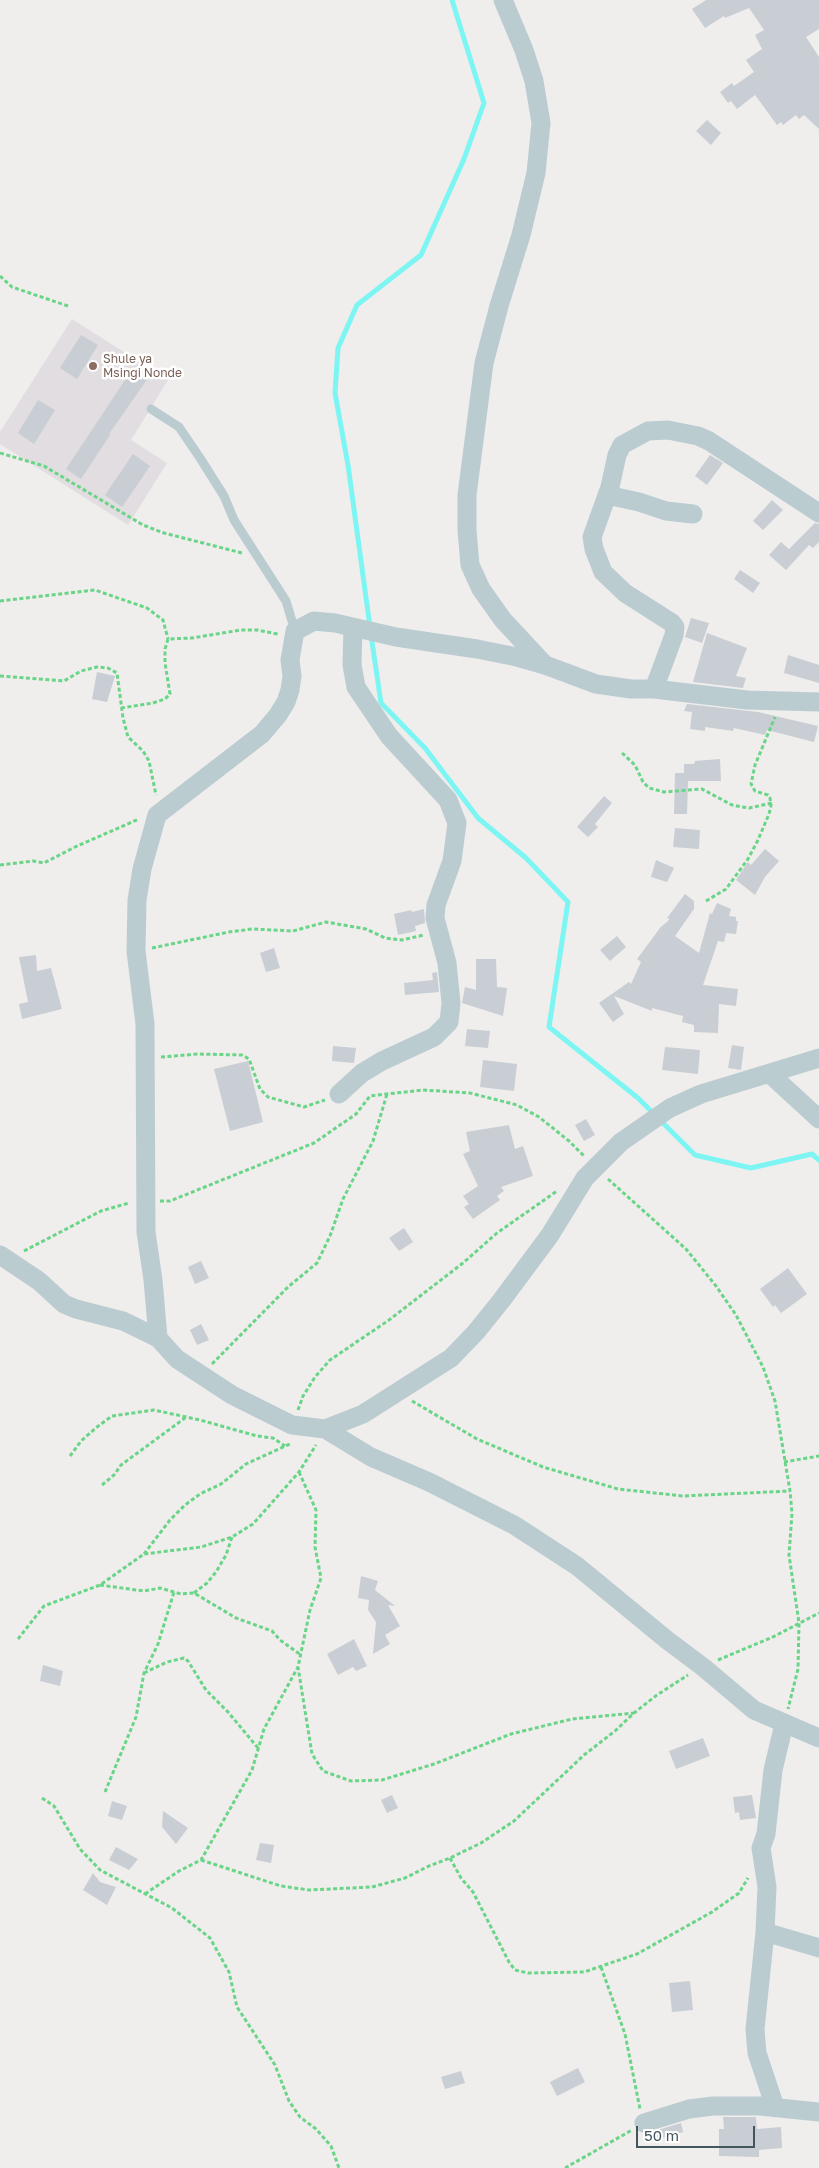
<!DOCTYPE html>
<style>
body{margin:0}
#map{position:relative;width:819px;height:2168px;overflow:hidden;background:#f0eded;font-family:"Golos Text",sans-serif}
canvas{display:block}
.scale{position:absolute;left:636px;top:2126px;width:119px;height:22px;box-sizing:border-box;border:2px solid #43565d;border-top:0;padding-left:6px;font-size:15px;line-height:18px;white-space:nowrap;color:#43565d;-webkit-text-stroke:4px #fff;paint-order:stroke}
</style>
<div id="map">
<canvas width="819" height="2168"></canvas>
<div class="scale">50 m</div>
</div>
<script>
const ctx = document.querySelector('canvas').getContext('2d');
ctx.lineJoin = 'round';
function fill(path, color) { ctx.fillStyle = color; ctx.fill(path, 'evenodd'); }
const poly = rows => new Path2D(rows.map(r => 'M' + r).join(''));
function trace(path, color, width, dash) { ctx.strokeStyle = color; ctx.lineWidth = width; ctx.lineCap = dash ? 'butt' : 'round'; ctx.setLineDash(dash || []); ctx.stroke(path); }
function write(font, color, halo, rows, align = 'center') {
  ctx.font = font + ' "Golos Text",sans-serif'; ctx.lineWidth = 5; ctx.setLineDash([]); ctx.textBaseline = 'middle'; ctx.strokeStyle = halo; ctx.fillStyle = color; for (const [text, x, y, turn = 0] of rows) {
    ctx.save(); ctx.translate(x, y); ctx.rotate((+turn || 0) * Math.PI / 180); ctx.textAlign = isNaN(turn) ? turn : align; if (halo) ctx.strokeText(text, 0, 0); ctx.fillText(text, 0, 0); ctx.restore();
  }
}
fill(poly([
 [72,319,168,380,131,440,167,463,128,525,0,444,0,432]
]), '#e1dde0');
trace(poly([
 [370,627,348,465,335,393,338,348,357,305,421,255,464,159,484,103,452,0],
 [371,635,381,703,425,748,478,818,526,858,568,902,549,1027,638,1098,654,1114],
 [660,1120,695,1155,751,1168,812,1154,819,1160]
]), '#7df6f3', 5);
fill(poly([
 [706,0,819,0,819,29,806,37,819,57,819,129,804,115,799,119,796,115,783,125,781,122,777,125,755,95,737,109,731,101,728,103,720,92,732,83,734,86,754,72,746,60,762,49,755,35,764,30,749,8,725,18,724,16,705,28,692,9],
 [707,120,721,133,711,145,696,131],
 [81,335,98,345,77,379,60,368],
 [133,368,148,378,109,434,110,435,81,479,66,469],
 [38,400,55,410,34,444,18,433],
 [133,454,150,466,122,507,105,495],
 [710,455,723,463,707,485,695,476],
 [772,500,783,510,763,530,753,521],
 [815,523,819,524,819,542,813,548,809,545,786,570,769,555,781,542,789,549],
 [740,570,760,583,753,593,734,579],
 [691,618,709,623,702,643,685,637],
 [707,633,747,648,736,676,746,678,743,688,693,682],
 [788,655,819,665,819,683,784,673],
 [97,672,115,676,107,702,92,699],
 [687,704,758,712,818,726,814,742,767,730,765,735,734,728,733,731,705,727,705,731,690,729,692,712,684,711],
 [720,759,721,781,688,781,687,814,674,814,675,773,684,773,684,764,694,764,695,761],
 [604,796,612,803,595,824,598,827,588,837,577,827],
 [675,828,700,830,699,849,673,847],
 [765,849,779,861,765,877,755,895,736,880,748,862,751,865],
 [656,860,674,868,667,882,651,877],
 [685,894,694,901,694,909,675,936,699,953,710,913,712,914,717,903,731,909,729,916,736,917,736,921,738,921,736,934,726,933,724,942,718,941,703,985,738,989,736,1006,719,1004,718,1033,694,1032,694,1025,682,1022,683,1016,652,1008,652,1011,614,996,624,1014,613,1022,599,1003,629,982,631,984,641,962,637,959,660,928,670,919,667,918],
 [424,909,425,923,415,926,416,931,398,935,394,914,411,910,412,912],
 [617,936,626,947,610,961,600,950],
 [274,948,280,968,266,972,260,953],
 [36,955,37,971,51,968,62,1009,22,1019,19,1004,28,1002,19,957],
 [476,959,496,959,497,987,507,988,503,1016,462,1003,465,987,476,990],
 [437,972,439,992,405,995,404,983,433,980,432,973],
 [467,1029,490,1031,488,1048,465,1046],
 [732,1045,744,1047,741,1070,728,1068],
 [333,1046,356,1048,354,1063,332,1061],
 [665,1047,700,1050,698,1074,662,1070],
 [483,1060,517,1064,514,1091,480,1087],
 [248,1061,263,1122,230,1131,214,1069],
 [586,1119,595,1135,584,1141,575,1125],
 [509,1125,515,1149,523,1146,533,1176,501,1187,504,1191,497,1196,500,1200,473,1219,464,1207,469,1204,463,1196,478,1186,463,1154,470,1151,466,1132],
 [404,1228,413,1242,399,1251,389,1238],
 [201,1261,209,1278,195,1284,188,1267],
 [788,1268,807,1294,781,1313,775,1305,773,1307,760,1289],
 [201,1324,209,1340,197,1345,190,1330],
 [361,1576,378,1581,375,1590,395,1606,388,1605,400,1626,385,1635,390,1644,373,1654,376,1622,368,1610,369,1600,358,1598],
 [354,1639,367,1666,356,1671,353,1667,338,1675,327,1654],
 [43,1665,63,1671,60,1686,40,1681],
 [703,1738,710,1756,676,1769,669,1751],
 [392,1795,398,1808,387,1813,381,1800],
 [752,1795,756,1818,740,1820,739,1812,735,1813,733,1797],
 [112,1801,127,1806,122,1820,108,1816],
 [163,1811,188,1828,176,1844,162,1827],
 [260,1843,274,1845,271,1863,256,1860],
 [116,1847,138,1859,129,1870,109,1860],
 [93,1873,100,1882,116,1887,107,1905,83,1890],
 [690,1981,693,2010,672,2012,669,1983],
 [578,2068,585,2082,557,2096,550,2082],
 [461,2071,465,2083,445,2089,441,2077],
 [723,2117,756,2117,757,2129,781,2127,782,2148,759,2150,759,2157,719,2156,719,2129,724,2129],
 [681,2123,683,2132,651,2141,648,2133]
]), '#c8ced3');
trace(poly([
 [0,276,12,287,68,306],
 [0,453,44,466,143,525,164,533,242,553],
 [0,601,95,590,147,608,163,620,168,639],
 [0,676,64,681,81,671,97,667,108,668,117,673,123,718,128,737,143,751,149,761,156,795],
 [121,708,153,703,165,699,170,694,165,663,165,649,168,639,192,638,241,630,257,630,278,634],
 [622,753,635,765,643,782,649,788,664,792,702,789,732,805,742,807,749,808,772,803],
 [0,865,33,861,44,863,75,847,139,819],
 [706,901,726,889,748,859,758,840,769,814,771,806,770,798,768,795,755,791,751,784,755,765,775,717],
 [152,948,229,932,252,929,293,931,326,922,366,929,385,938,402,940,424,935],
 [161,1057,198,1054,242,1055,249,1059,260,1089,268,1097,304,1107,325,1100],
 [608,1179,686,1249,716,1286,736,1315,763,1367,775,1401,790,1491,792,1513,789,1555,799,1623,798,1669,788,1709],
 [160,1201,170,1201,314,1143,356,1114,370,1096,387,1094,423,1090,470,1093,517,1105,539,1117,569,1141,585,1157],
 [24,1251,101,1211,129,1203],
 [212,1364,288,1287,317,1263,330,1236,343,1199,373,1141,387,1094],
 [412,1401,477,1439,543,1467,618,1489,683,1496,790,1491],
 [298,1410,303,1396,315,1377,330,1360,389,1320,463,1263,497,1233,557,1191],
 [70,1456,81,1441,97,1427,112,1416,154,1410,200,1420,257,1436,273,1438,285,1446],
 [784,1462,819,1456],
 [299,1472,316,1510,315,1547,321,1578,310,1610,298,1667,312,1754,323,1771,351,1781,382,1780,434,1764,511,1734,572,1719,634,1713],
 [102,1485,114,1475,121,1465,185,1418],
 [144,1554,170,1520,185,1505,200,1494,221,1484,246,1464,292,1443],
 [100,1585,144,1591,160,1588,181,1594,194,1593,236,1618,272,1631,280,1640,301,1655],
 [194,1593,207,1583,216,1572,226,1555,232,1537],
 [18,1639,44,1606,100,1585,144,1554,201,1547,232,1537,253,1524,299,1472,316,1445],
 [718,1660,773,1637,819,1613],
 [144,1673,167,1662,184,1658,188,1661,206,1690,228,1712,258,1748],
 [105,1792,136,1717,144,1673,158,1644,174,1592],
 [42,1798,54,1806,80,1849,100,1870,172,1908,210,1938,229,1972,237,2007,275,2065,289,2101,300,2117,316,2129,331,2146,339,2168],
 [450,1858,461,1878,473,1892,509,1962,515,1970,528,1973,584,1972,637,1954,712,1912,739,1893,748,1878],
 [201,1860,281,1886,309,1890,372,1887,405,1878,429,1866,450,1858,481,1843,514,1821,584,1755,615,1731,634,1713,657,1695,688,1675],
 [145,1894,179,1871,201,1860,252,1770,264,1729,298,1667],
 [601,1967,625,2034,640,2109],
 [565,2168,632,2130]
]), '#69d587', 3, [4, 2.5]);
trace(poly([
 [151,409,179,427,200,458,224,496,234,520,286,601,295,631]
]), '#bbccd1', 9);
trace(poly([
 [503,0,524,50,534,81,541,123,536,173,521,235,499,306,484,363,467,495,467,530,470,565,481,589,503,620,544,664],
 [607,495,639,502,666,511,693,514],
 [654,689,674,635,675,627,672,623,625,593,603,572,594,549,592,537,610,487,617,455,622,445,648,431,668,430,698,436,709,441,819,513],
 [819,702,747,700,654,689,631,689,596,684,545,665,517,657,477,649,396,637,335,623,314,621,295,631,290,660,292,676,290,690,286,702,278,715,262,734,157,815,142,869,137,900,136,951,145,1024,146,1232,153,1280,158,1338,177,1359,232,1395,292,1425,325,1429,371,1457,429,1482,514,1525,577,1566,667,1640,703,1667,754,1710,819,1738],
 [770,1074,819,1119],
 [339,1094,362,1073,382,1061,434,1037,449,1022,451,1003,447,963,435,918,436,905,452,861,457,823,448,800,389,736,356,687,352,665,353,627],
 [0,1255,39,1281,64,1304,76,1309,123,1321,158,1338],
 [325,1429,363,1414,451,1358,476,1332,501,1301,550,1235,585,1178,621,1142,670,1108,701,1094,819,1058],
 [765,1932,819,1948],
 [775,2107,757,2053,755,2029,765,1932,767,1887,761,1848,766,1834,773,1770,784,1724],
 [644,2123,689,2109,713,2106,760,2106,819,2112]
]), '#bbccd1', 19);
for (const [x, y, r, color] of [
 [93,366,5,"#8d6e63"]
]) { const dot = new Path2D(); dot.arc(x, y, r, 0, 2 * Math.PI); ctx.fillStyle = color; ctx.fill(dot); trace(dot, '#fff', 2); }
write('12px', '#785e54', '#fff', [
 ["Shule ya",103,359],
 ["Msingi Nonde",103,373]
], 'left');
</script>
